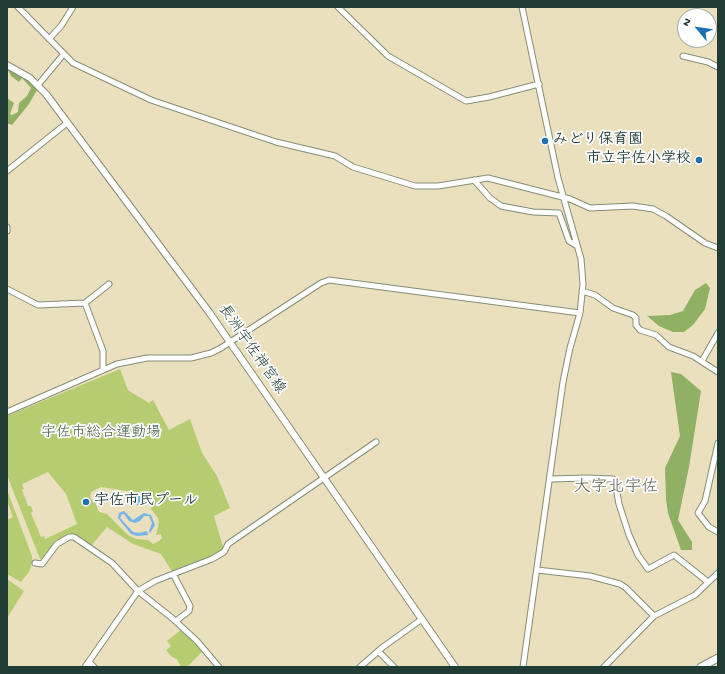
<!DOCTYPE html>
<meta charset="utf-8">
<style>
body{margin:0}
#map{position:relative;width:725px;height:674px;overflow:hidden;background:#ebe0bd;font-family:"Gochi Hand",sans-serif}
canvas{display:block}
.frame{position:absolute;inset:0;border:8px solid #1f3d34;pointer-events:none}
.north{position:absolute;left:677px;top:8px;width:40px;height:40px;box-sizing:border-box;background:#fff;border:1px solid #a5b1ae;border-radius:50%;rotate:299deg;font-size:11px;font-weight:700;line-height:16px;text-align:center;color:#1f3d34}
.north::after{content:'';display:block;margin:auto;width:14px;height:18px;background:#1f6fb2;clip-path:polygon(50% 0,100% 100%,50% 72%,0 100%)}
</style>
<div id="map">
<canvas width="725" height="674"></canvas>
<div class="frame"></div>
<div class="north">N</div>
</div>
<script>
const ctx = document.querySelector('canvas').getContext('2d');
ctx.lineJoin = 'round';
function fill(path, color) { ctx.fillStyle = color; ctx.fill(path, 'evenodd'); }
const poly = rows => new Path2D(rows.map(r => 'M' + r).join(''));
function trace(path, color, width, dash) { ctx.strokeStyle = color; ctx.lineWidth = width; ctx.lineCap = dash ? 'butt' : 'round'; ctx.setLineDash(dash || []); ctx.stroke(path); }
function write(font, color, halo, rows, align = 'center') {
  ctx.font = font + ' "Gochi Hand","Klee One",sans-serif'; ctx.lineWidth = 3.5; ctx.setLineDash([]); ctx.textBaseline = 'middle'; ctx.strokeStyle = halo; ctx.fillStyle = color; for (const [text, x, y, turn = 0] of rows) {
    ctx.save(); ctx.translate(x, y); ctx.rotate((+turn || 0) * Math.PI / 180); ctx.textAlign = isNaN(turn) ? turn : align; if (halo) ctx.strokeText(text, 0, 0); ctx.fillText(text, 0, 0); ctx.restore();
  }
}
fill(poly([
 [120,369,128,390,149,403,153,400,169,430,190,419,202,453,217,476,230,508,214,516,224,550,216,556,173,573,161,554,133,544,107,527,91,546,77,536,68,536,44,560,40,559,7,475,7,416],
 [48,472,66,494,77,524,45,539,44,536,41,537,31,513,33,511,31,506,28,506,22,490,24,489,22,484],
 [101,487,153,495,151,509,158,518,159,523,156,535,161,534,162,538,159,541,153,544,148,540,136,539,128,535,107,514,99,512,95,502,93,503,90,496,91,492],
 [7,490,32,556,32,563,29,572,21,582,7,574,7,520,13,517,7,501],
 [7,579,24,591,7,618],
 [182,629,203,651,187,667,181,667,177,659,172,657,166,650,171,646,167,641]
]), '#b5cc71');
fill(poly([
 [7,68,28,80,37,90,29,104,12,125,7,123,7,98,14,103,10,114,12,115,18,112,19,103,27,96,31,88,22,78,19,82,11,76],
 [706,283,710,288,705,309,693,325,684,332,673,332,659,326,647,316,670,315,683,311,695,290],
 [671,372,681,374,701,391,689,467,678,520,692,542,692,550,681,550,668,513,666,499,665,468,680,436]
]), '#90b063');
fill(poly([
 [133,495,147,497,145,506,132,504],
 [124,511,133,520,144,513,151,515,155,525,150,533,149,531,152,523,149,516,144,516,140,521,135,523,129,521,124,514,122,514,120,518,133,532,139,533,147,531,148,535,137,536,131,534,118,518,119,513]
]), '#75b5e9');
const minor = poly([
 [18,7,73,63,151,100,276,142,335,156,353,167,415,186,438,186,488,178,570,199,590,208,633,206,653,209,666,216,705,243,718,248],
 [338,7,388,56,466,101,489,97,539,84],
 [522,7,558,178,581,259,583,284,580,313,570,348,563,382,523,667],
 [49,39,61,26,73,7],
 [683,56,708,62,718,67],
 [38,85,63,55],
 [7,171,67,123],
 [474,180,490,198,501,206,533,212,559,213,569,241,577,246],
 [7,227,7,231],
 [7,289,38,305,85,303,109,284],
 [582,291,595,295,613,308,633,315,636,318,636,325,640,330,656,335,669,347,693,356,718,372],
 [85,303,103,351,103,370],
 [702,361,718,333],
 [7,412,117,364,147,358,191,358,211,353,221,348,321,283,329,280,580,313],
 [718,443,705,501,698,513,709,527,718,532],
 [550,479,587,478,613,479,615,482,619,504,629,535,638,555,648,569,674,555,708,582],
 [35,563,42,564,57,544,69,537,74,537,112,563,138,591,172,618,197,641,219,667],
 [537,570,590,576,620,584,626,588,654,616],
 [173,574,190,606,189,611,176,621],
 [378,651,394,667],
 [89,662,94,667],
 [85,667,138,591,155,581,212,559,224,552,228,544,376,442],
 [360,667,383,647,422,619],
 [604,667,654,616,695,595,718,573]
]);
const major = poly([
 [7,65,30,78,46,94,209,312,455,667]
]);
const highway = poly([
 [701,667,718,658]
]);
trace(minor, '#858e78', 7);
trace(major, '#858e78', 8);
trace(highway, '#858e78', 9);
trace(minor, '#fff', 5);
trace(major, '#fff', 6);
trace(highway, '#fff', 7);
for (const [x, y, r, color] of [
 [545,141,4,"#1f6fb2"],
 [699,160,4,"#1f6fb2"],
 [86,502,4,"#1f6fb2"]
]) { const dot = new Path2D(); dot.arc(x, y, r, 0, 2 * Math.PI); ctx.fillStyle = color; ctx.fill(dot); trace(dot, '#fff', 1.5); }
write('bold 15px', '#1f3d34', '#fff', [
 ["みどり保育園",553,141],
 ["市立宇佐小学校",691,160,"right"],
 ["宇佐市民プール",94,502]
], 'left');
write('15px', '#1f3d34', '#fff', [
 ["長洲宇佐神宮線",251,350,55]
]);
write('15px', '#446143', '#fff', [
 ["宇佐市総合運動場",101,434]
]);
write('17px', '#5c5f50', '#fff', [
 ["大字北宇佐",616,488]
]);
</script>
